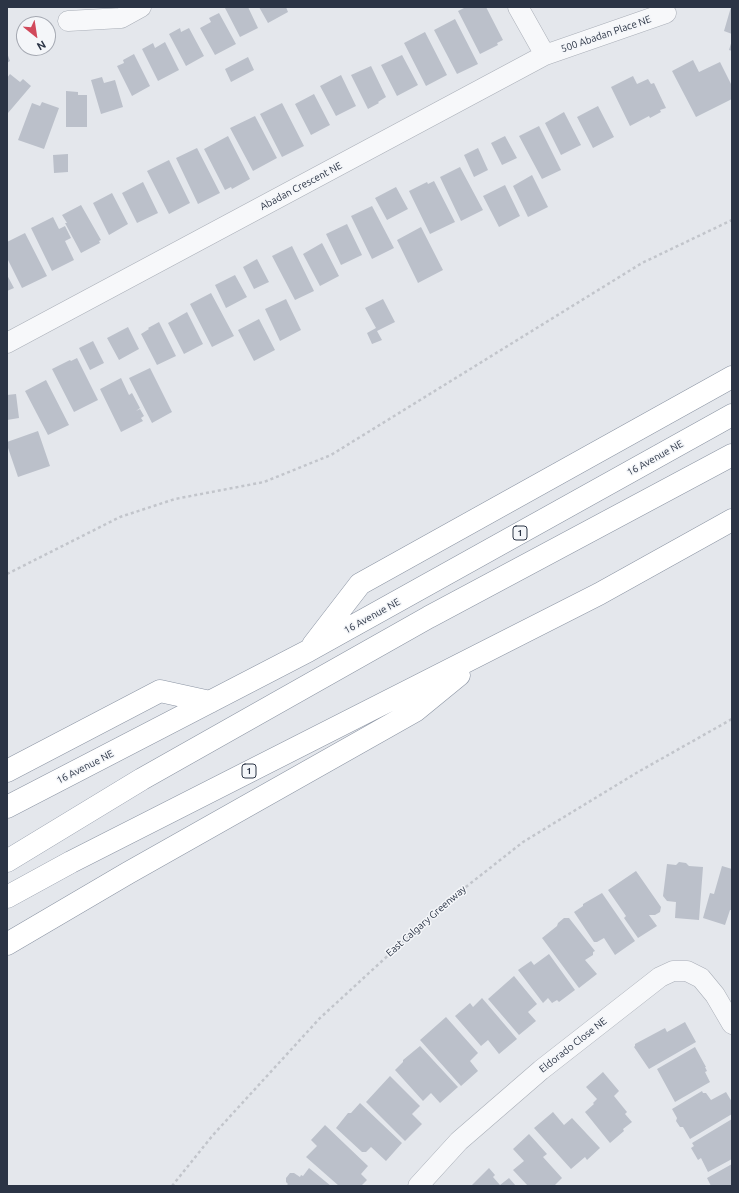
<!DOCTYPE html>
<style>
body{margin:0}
#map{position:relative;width:739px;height:1193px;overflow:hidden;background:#e4e7ec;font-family:Ubuntu,sans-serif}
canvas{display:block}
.frame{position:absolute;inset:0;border:8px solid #2b3445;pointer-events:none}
.north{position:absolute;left:16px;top:16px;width:40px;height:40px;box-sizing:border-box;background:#f4f6f9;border:1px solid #a4a8b1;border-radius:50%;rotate:150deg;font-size:11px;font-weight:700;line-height:16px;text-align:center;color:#2b3445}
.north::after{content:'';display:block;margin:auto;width:14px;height:18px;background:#d1495b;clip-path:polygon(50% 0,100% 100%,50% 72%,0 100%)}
</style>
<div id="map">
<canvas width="739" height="1193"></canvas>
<div class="frame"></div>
<div class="north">N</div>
</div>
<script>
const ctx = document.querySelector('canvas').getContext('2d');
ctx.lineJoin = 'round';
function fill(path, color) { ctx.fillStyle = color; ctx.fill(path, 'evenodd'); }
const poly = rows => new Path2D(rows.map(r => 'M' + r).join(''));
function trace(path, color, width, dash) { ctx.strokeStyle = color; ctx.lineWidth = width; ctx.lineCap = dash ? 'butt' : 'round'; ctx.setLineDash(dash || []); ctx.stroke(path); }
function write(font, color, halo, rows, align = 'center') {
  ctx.font = font + ' Ubuntu,sans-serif'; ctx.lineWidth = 3; ctx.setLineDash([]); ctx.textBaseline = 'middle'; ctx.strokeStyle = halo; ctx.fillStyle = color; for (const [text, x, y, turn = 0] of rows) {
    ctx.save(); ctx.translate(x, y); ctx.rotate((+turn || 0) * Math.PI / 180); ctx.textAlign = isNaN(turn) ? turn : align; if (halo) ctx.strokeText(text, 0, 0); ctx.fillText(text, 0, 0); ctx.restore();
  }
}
fill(poly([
 [228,7,248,7,258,28,240,37,225,8],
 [259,7,286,7,288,12,268,23],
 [466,7,486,7,503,40,497,43,498,45,480,54,458,11],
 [731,7,732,7,732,34,724,31],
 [219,13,236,44,215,55,200,28,211,22,209,18],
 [455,19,478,64,457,74,434,30],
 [180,28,181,32,189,28,204,56,186,66,169,34],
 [425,32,447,75,426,86,404,43],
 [732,40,732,51,729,50],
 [165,42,179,70,158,81,142,49,153,43,155,48],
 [7,53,10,61,7,63],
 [134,54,150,86,132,96,117,66,124,63,123,60],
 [402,55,418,85,397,96,381,65],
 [248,57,254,70,231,82,225,69],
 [693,60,699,72,720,62,732,86,732,99,696,117,672,71],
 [371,66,386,97,378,102,379,103,368,109,351,75],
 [10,74,20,82,23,79,31,86,8,113,7,112,7,78],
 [341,75,356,106,336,116,320,86],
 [633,76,637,84,648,79,651,84,654,83,666,108,660,110,661,112,650,118,649,116,630,126,611,87],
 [102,77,104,83,115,80,123,107,101,114,91,80],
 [66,91,78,92,78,95,87,95,87,127,66,127],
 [314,94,330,125,311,135,295,104],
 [42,102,59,108,44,149,18,140,32,103,40,106],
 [282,103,304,146,282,157,260,114],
 [598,106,614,137,593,148,577,117],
 [564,112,581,145,561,155,545,123],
 [255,116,277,158,253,171,230,128],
 [539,126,561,170,542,179,519,136],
 [228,136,250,179,232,189,231,187,225,190,204,149],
 [505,136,517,158,502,165,491,143],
 [197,148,220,193,198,204,176,158],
 [478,148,488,170,474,177,464,155],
 [68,154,68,172,54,173,53,155],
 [169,160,190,203,169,214,147,171],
 [460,167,483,210,461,221,440,177],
 [532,175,548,207,528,217,513,186],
 [434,181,455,222,430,234,409,191,427,182,428,184],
 [143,182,158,213,137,223,122,193],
 [505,185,520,216,499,227,483,196],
 [396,187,408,209,387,220,375,198],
 [112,193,128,224,109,235,93,203],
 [81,205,101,240,99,241,100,243,81,253,65,223,67,223,62,215],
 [372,206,394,248,372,259,351,216],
 [53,217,59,229,65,226,71,238,65,241,74,260,52,271,31,228],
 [347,224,362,255,341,265,326,234],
 [421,227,443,270,418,283,397,240],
 [25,233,47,276,22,288,7,258,7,242],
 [322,243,339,276,320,286,303,254],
 [292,246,314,291,295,300,272,256],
 [257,259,269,282,254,289,243,267],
 [7,275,14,288,7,291],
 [235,275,247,297,226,308,215,285],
 [211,293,234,336,212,347,190,304],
 [286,299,301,330,280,341,265,309],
 [383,299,395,322,377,331,382,340,372,344,367,333,376,328,365,308],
 [187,312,203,344,184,354,168,323],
 [259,319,275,350,254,361,238,330],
 [159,322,176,356,157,365,141,334,149,329,148,328],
 [128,327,139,349,119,360,107,338],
 [93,341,104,363,90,370,79,348],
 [77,358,98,400,74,412,52,369,70,360,71,361],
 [150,368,172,412,152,423,129,378],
 [121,378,129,395,132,393,140,408,136,411,140,409,144,416,141,418,143,421,121,432,100,389],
 [46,380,69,425,48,435,25,391],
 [16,394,19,418,7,420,7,395],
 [38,431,50,466,18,477,7,445,7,442],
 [679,862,686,863,689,866,703,867,699,920,675,918,676,902,667,901,663,896,667,864,676,865],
 [722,866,732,869,732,910,730,910,725,925,703,918,710,893,714,894],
 [636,871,661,907,660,912,655,915,649,915,657,926,638,938,624,918,626,916,608,890],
 [602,893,635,941,615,955,604,938,597,942,594,942,574,912,583,906,583,904],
 [564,918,569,918,595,951,593,952,593,955,585,960,597,974,579,988,542,938,557,926,558,923],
 [549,954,575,990,559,1002,557,1000,552,1003,548,998,543,1003,518,970,531,961,534,965],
 [514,976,537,1004,528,1012,536,1021,519,1035,488,999],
 [482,998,517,1039,499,1054,488,1040,481,1046,455,1016,470,1003,473,1007],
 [446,1017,478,1053,470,1061,478,1071,461,1086,420,1040],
 [685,1022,696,1042,649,1069,634,1047,635,1046,635,1044,665,1028,667,1032],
 [420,1046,458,1087,440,1103,431,1093,423,1101,395,1070,403,1062,403,1060],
 [695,1047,706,1067,705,1067,707,1071,705,1072,710,1082,675,1102,657,1069],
 [603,1072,619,1091,614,1096,627,1112,625,1114,632,1122,623,1129,624,1131,610,1143,585,1112,594,1104,593,1103,597,1099,586,1087],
 [390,1076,420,1106,412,1114,422,1124,405,1141,366,1102],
 [702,1091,703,1093,706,1093,711,1100,726,1092,732,1102,732,1114,690,1139,683,1127,680,1127,676,1121,677,1118,672,1109],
 [360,1103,402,1143,386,1161,371,1147,366,1152,362,1152,336,1128,348,1113,351,1113],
 [553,1112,564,1125,572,1118,600,1148,587,1160,585,1157,571,1169,534,1128],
 [732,1119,732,1159,708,1172,701,1158,698,1160,691,1148,694,1146,692,1143],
 [325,1125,368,1166,361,1174,367,1180,361,1186,339,1186,306,1157,317,1146,311,1140],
 [529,1134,547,1154,543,1157,562,1178,554,1186,528,1186,513,1170,524,1161,513,1149],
 [732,1164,732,1186,711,1186,707,1178],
 [309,1168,331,1186,286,1186,288,1184,286,1182,286,1178,290,1173,294,1173,300,1177,301,1175,303,1176],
 [489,1168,495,1175,493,1177,500,1185,509,1178,516,1186,471,1186]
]), '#bbc0ca');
const street = poly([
 [518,7,545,55],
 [68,21,121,18,141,7],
 [7,343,545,55,666,13],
 [418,1186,459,1141,541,1070,660,977,673,971,687,971,701,978,715,995,732,1024]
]);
const highway = poly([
 [313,645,360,584,732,377],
 [7,771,160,691,210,702],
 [7,807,308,651,732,415],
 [7,861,142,779,429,617,732,455],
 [7,897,71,862,599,594,732,520],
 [7,944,128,873,415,711,459,675]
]);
trace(street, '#a9aeb7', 21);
trace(highway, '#8b94a3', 23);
trace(poly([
 [7,574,120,517,175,499,264,482,331,455,642,263,732,220],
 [172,1186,213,1135,320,1018,443,905,523,842,638,772,732,719]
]), '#c2c5cb', 2.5, [3, 3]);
trace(street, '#f7f8fa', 20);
trace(highway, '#fff', 22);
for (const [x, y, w] of [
 [520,533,14],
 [249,771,14]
]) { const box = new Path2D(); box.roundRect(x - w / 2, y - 7, w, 14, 3); ctx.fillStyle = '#f4f6f9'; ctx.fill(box); trace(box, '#2b3445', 1); }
write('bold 9px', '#2b3445', null, [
 ["1",520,533],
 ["1",249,771]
]);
write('10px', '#2b3445', '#f4f6f9', [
 ["500 Abadan Place NE",606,34,-19],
 ["Abadan Crescent NE",301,186,-28],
 ["16 Avenue NE",655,458,-29],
 ["16 Avenue NE",372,616,-29],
 ["16 Avenue NE",85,767,-27],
 ["East Calgary Greenway",426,921,-41],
 ["Eldorado Close NE",573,1045,-38]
]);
</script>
